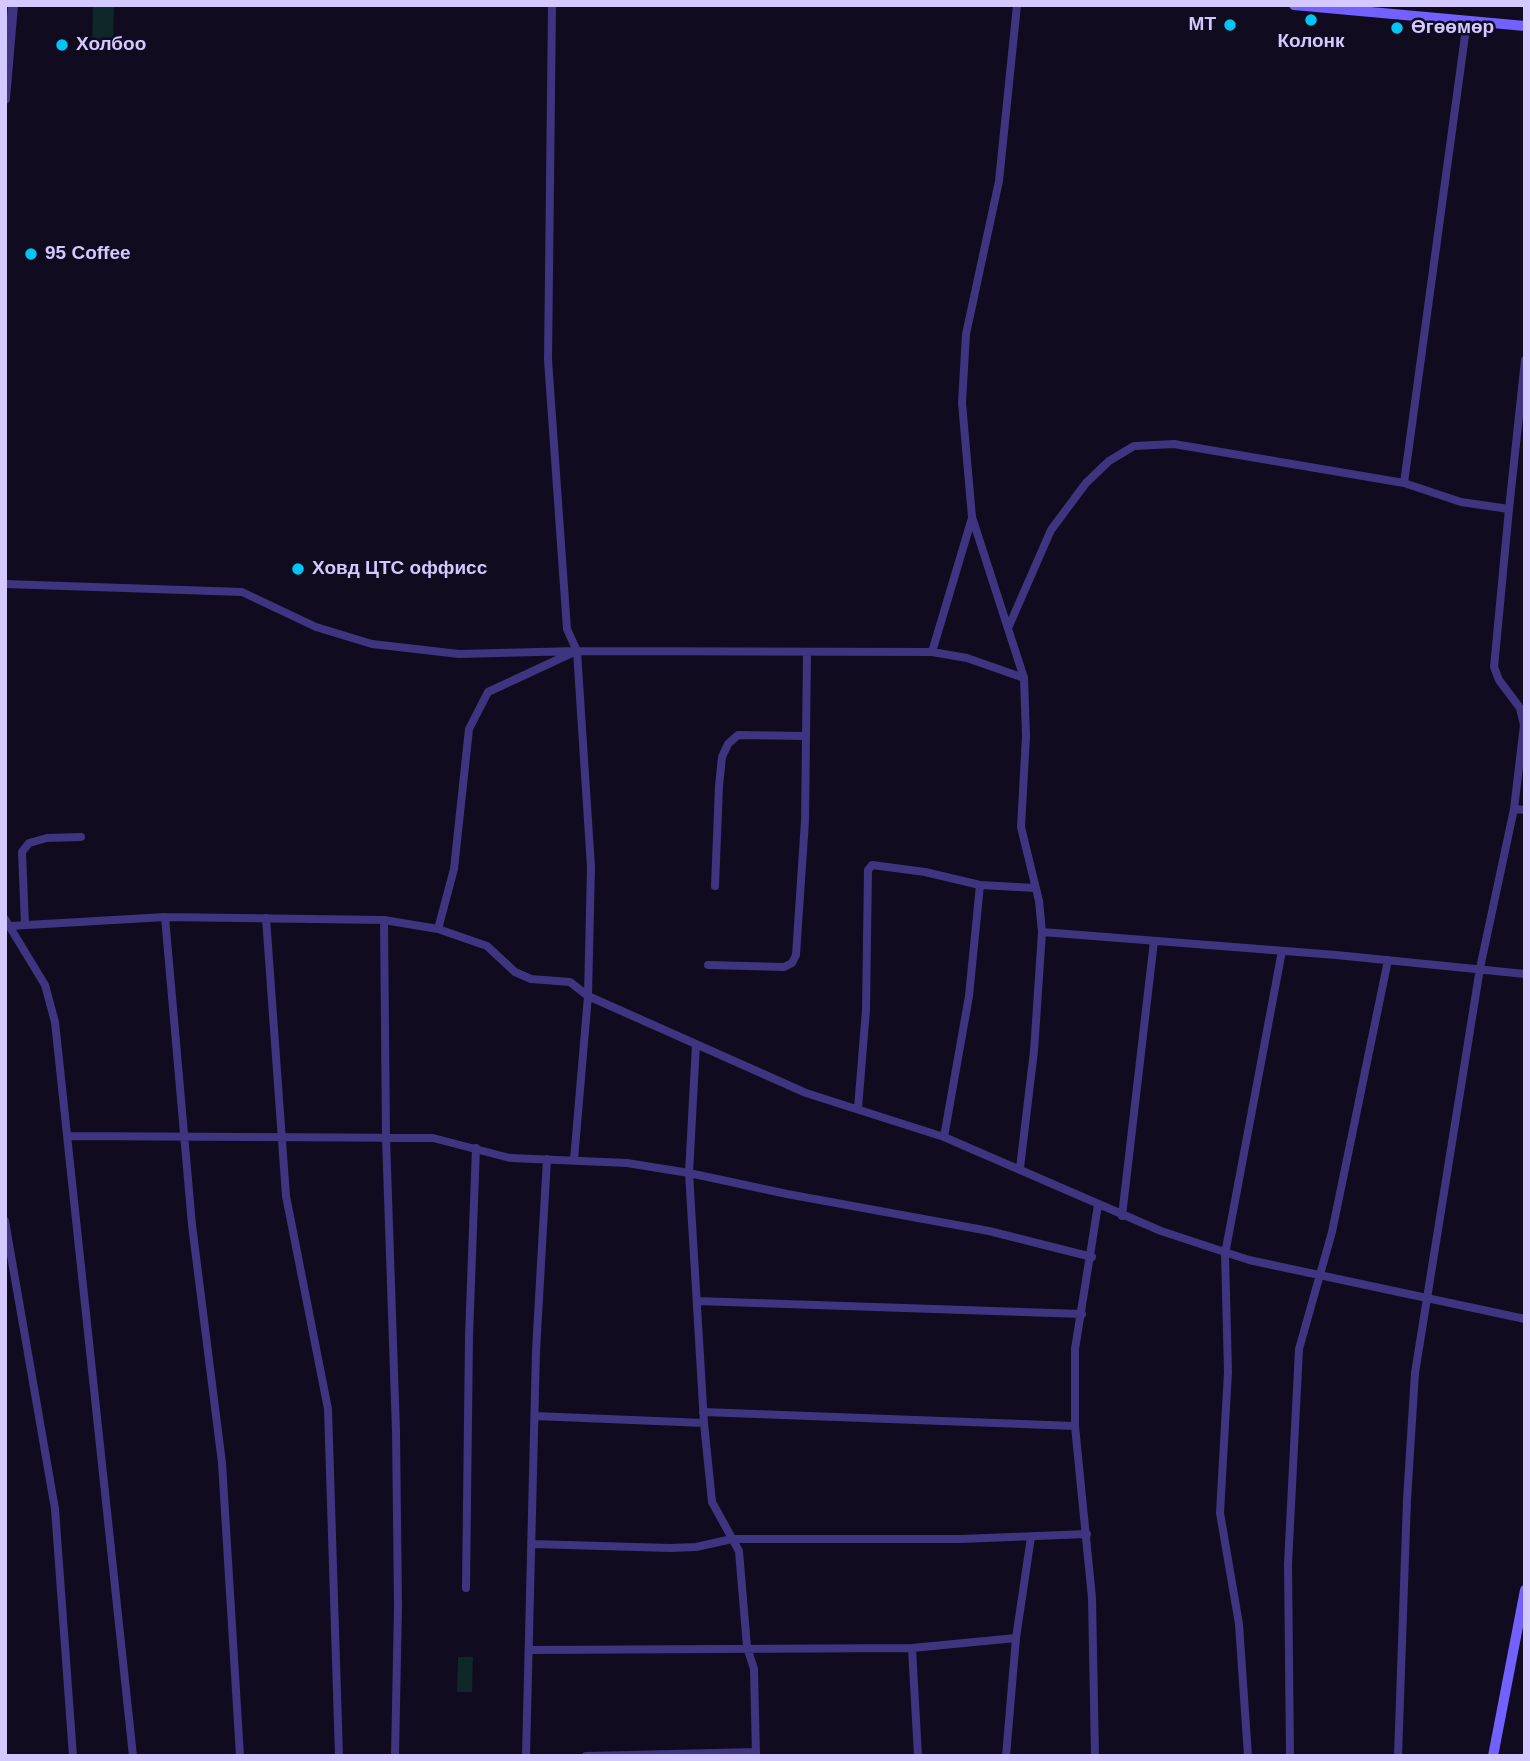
<!DOCTYPE html>
<meta charset="utf-8">
<style>
body{margin:0}
#map{position:relative;width:1530px;height:1761px;overflow:hidden;background:#100b1f;font-family:Helvetica,sans-serif}
canvas{display:block}
.frame{position:absolute;inset:0;border:7px solid #d4c9ff;pointer-events:none}
</style>
<div id="map">
<canvas width="1530" height="1761"></canvas>
<div class="frame"></div>
</div>
<script>
const ctx = document.querySelector('canvas').getContext('2d');
ctx.lineJoin = 'round';
function fill(path, color) { ctx.fillStyle = color; ctx.fill(path, 'evenodd'); }
const poly = rows => new Path2D(rows.map(r => 'M' + r).join(''));
function trace(path, color, width, dash) { ctx.strokeStyle = color; ctx.lineWidth = width; ctx.lineCap = dash ? 'butt' : 'round'; ctx.setLineDash(dash || []); ctx.stroke(path); }
function write(font, color, halo, rows, align = 'center') {
  ctx.font = font + ' Helvetica,sans-serif'; ctx.lineWidth = 5; ctx.setLineDash([]); ctx.textBaseline = 'middle'; ctx.strokeStyle = halo; ctx.fillStyle = color; for (const [text, x, y, turn = 0] of rows) {
    ctx.save(); ctx.translate(x, y); ctx.rotate((+turn || 0) * Math.PI / 180); ctx.textAlign = isNaN(turn) ? turn : align; if (halo) ctx.strokeText(text, 0, 0); ctx.fillText(text, 0, 0); ctx.restore();
  }
}
fill(poly([
 [93,5,114,5,113,46,92,46],
 [458,1657,473,1657,472,1692,457,1692]
]), '#0e2729');
trace(poly([
 [552,5,548,360,567,629,577,651,591,867,588,996,574,1160],
 [1017,5,999,181,966,334,962,403,972,517,1024,678,1026,736,1021,827,1039,901,1042,932,1034,1051,1020,1168],
 [1404,483,1467,21],
 [1509,509,1494,667,1499,680,1520,708,1524,725,1514,809],
 [5,584,242,592,316,627,372,644,459,654,577,651,932,652,967,658,1024,678],
 [1009,626,1051,530,1086,483,1109,461,1134,446,1174,444,1404,483,1461,502,1509,509,1525,360],
 [932,652,972,518],
 [715,886,719,786,722,757,728,744,738,735,805,736],
 [165,917,192,1225,222,1463,240,1756],
 [266,918,286,1196,328,1409,339,1756],
 [5,919,45,985,55,1022,133,1756],
 [384,920,386,1138,396,1431,398,1606,395,1756],
 [25,925,22,852,29,843,47,838,81,837],
 [10,926,165,917,384,920,438,929,487,946,515,972,531,979,570,982,588,996,806,1093,944,1137,1161,1231,1249,1260,1525,1319],
 [438,929,454,869,469,729,488,692,572,653],
 [1042,932,1336,955,1525,974],
 [708,965,784,967,792,963,796,955,805,821,807,652],
 [696,1044,689,1173,704,1423,712,1502,739,1551,747,1647,754,1669,756,1756],
 [858,1108,866,1010,868,870,872,865,925,872,980,885],
 [68,1136,433,1138,510,1158,627,1163,689,1173,787,1194,989,1231,1092,1257],
 [944,1137,969,996,980,885,1035,888],
 [1122,1216,1154,941],
 [5,1221,55,1509,73,1756],
 [697,1301,1082,1314],
 [703,1412,1075,1426],
 [535,1416,704,1423],
 [533,1544,670,1548,696,1547,732,1539,961,1539,1087,1534],
 [466,1588,469,1336,476,1148],
 [912,1648,918,1756],
 [531,1650,912,1648,1016,1638],
 [526,1756,536,1351,547,1159],
 [586,1756,756,1752],
 [1006,1756,1016,1638,1031,1537],
 [1095,1756,1092,1598,1075,1426,1075,1349,1098,1205],
 [1248,1756,1239,1624,1220,1513,1228,1372,1225,1254,1282,951],
 [1290,1756,1288,1564,1299,1349,1332,1232,1388,960],
 [1398,1756,1407,1500,1415,1373,1480,968,1514,809,1525,810]
]), '#3e3480', 8);
trace(poly([
 [5,99,13,5]
]), '#3e3480', 10);
trace(poly([
 [1294,5,1525,26],
 [1493,1756,1525,1590]
]), '#7260ff', 10);
for (const [x, y, r, color] of [
 [1311,20,7,"#00c5f4"],
 [1230,25,7,"#00c5f4"],
 [1397,28,7,"#00c5f4"],
 [62,45,7,"#00c5f4"],
 [31,254,7,"#00c5f4"],
 [298,569,7,"#00c5f4"]
]) { const dot = new Path2D(); dot.arc(x, y, r, 0, 2 * Math.PI); ctx.fillStyle = color; ctx.fill(dot); trace(dot, '#100b1f', 2.5); }
write('bold 19px', '#d4c9ff', '#100b1f', [
 ["MT",1216,25,"right"],
 ["Өгөөмөр",1411,28],
 ["Колонк",1311,42,"center"],
 ["Холбоо",76,45],
 ["95 Coffee",45,254],
 ["Ховд ЦТС оффисс",312,569]
], 'left');
</script>
